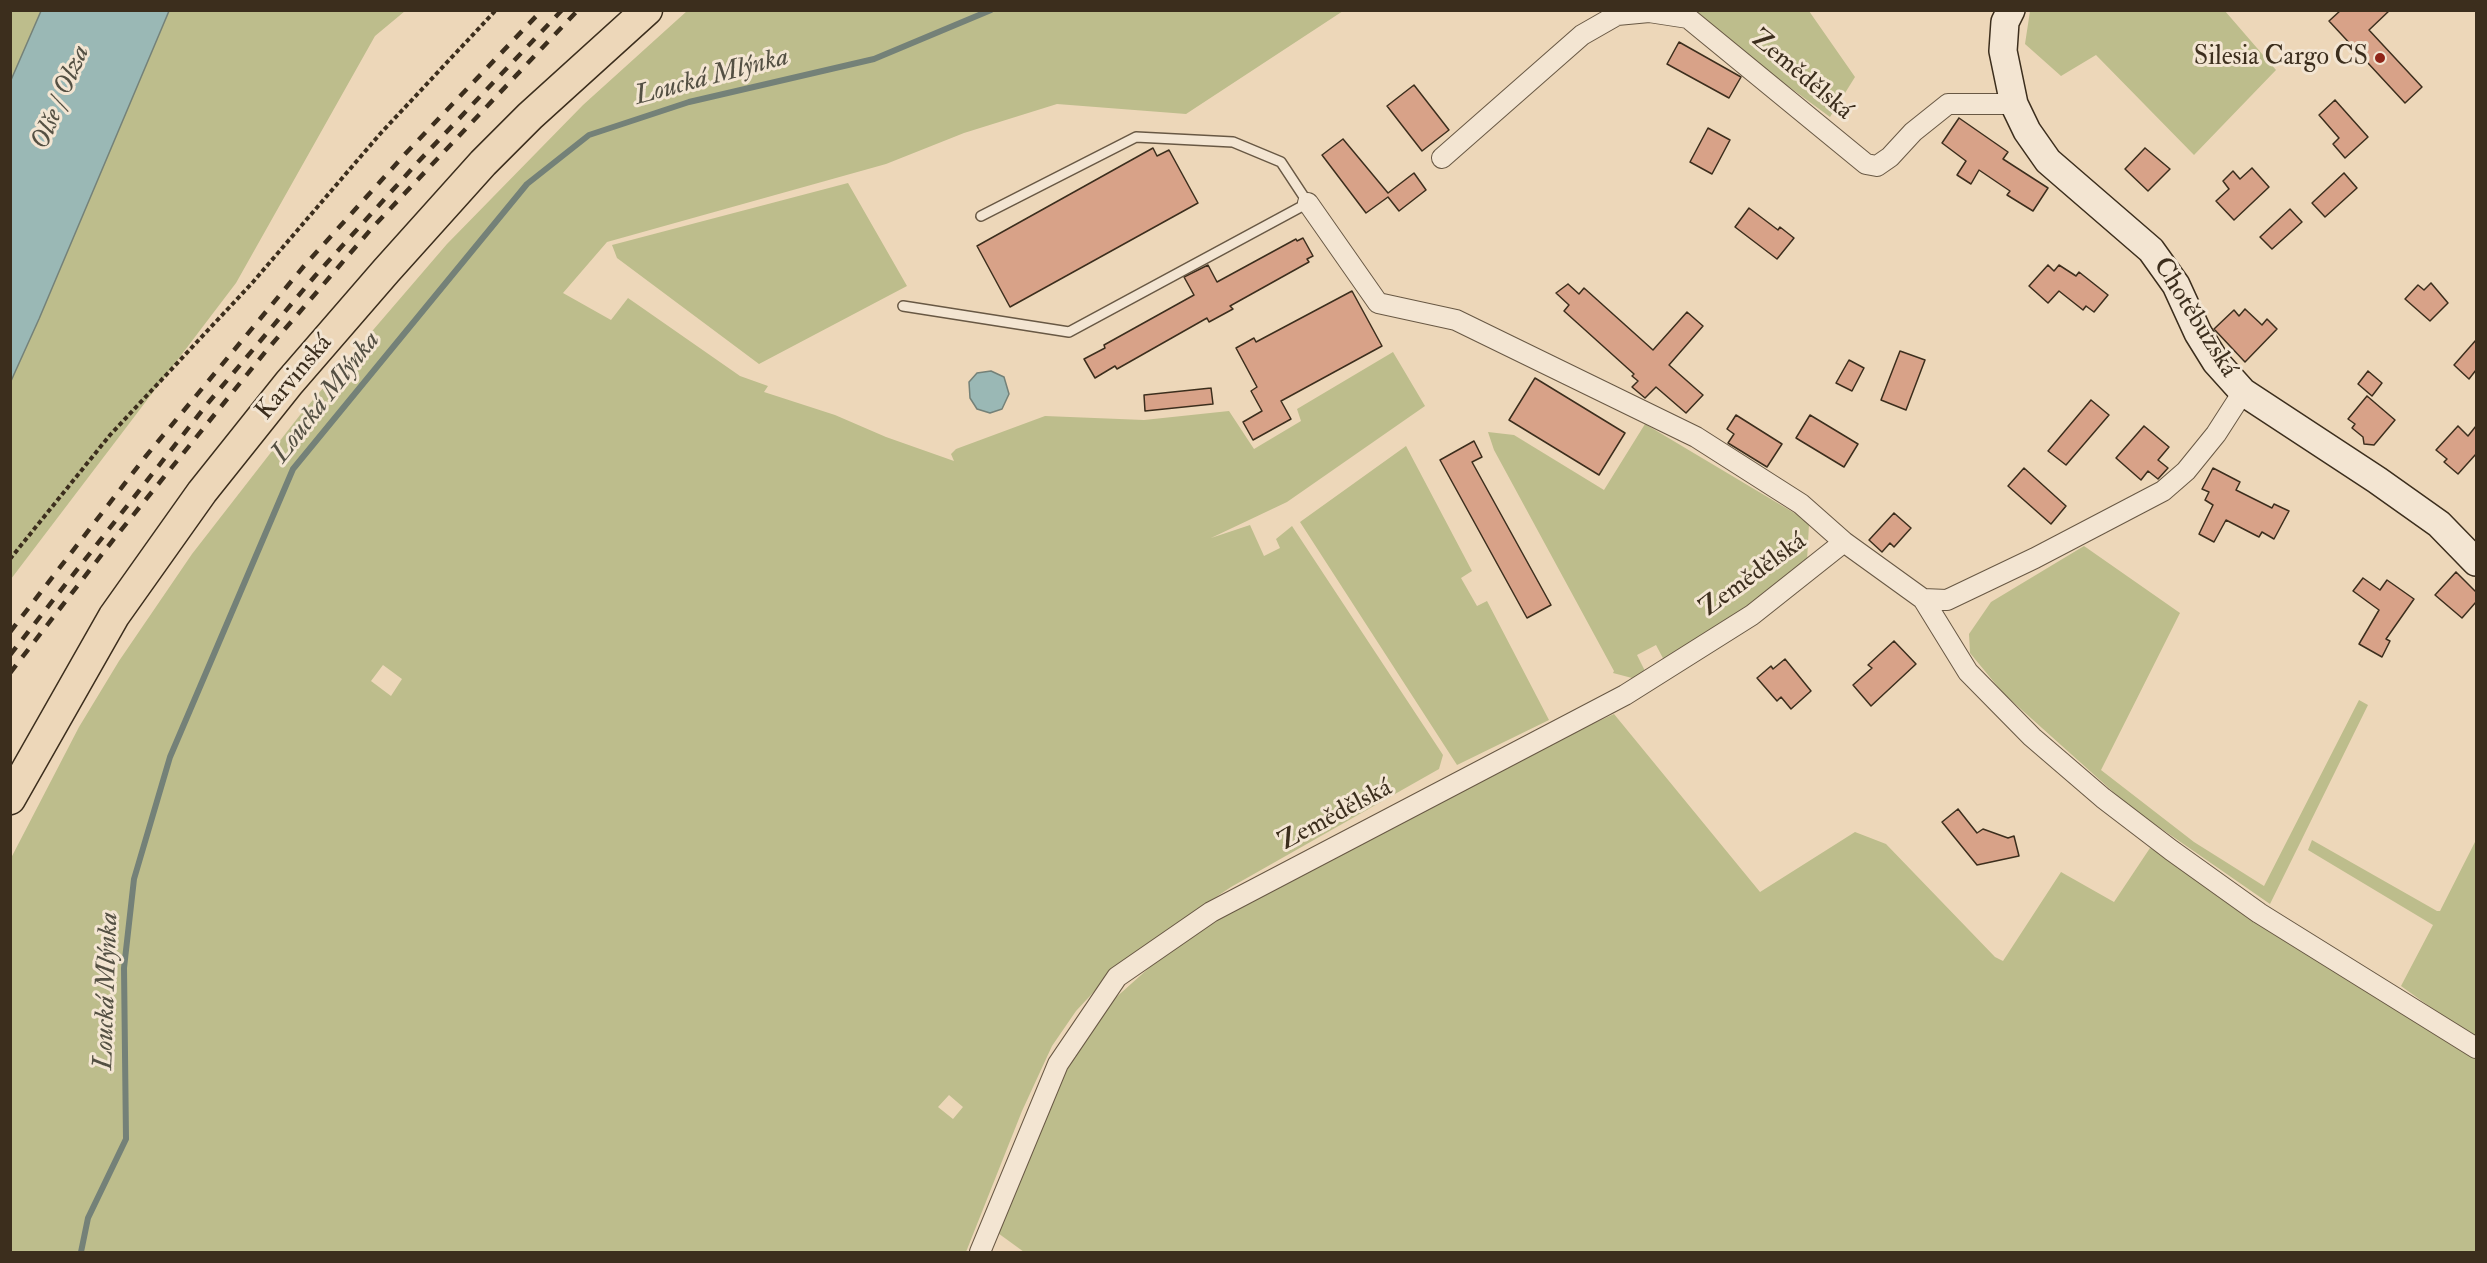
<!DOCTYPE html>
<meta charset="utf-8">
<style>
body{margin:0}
#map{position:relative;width:2487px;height:1263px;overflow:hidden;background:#edd7b9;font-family:"IM FELL Double Pica",serif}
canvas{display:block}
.frame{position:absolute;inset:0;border:12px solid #3c2e1d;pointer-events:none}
</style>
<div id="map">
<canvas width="2487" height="1263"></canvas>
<div class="frame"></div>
</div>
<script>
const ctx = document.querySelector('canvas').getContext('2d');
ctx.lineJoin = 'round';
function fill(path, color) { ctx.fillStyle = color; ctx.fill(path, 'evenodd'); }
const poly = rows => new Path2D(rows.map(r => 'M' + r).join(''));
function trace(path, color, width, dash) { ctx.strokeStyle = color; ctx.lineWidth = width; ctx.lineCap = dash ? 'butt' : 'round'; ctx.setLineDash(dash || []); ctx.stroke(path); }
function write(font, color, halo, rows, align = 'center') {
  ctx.font = font + ' "IM FELL Double Pica",serif'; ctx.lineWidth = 6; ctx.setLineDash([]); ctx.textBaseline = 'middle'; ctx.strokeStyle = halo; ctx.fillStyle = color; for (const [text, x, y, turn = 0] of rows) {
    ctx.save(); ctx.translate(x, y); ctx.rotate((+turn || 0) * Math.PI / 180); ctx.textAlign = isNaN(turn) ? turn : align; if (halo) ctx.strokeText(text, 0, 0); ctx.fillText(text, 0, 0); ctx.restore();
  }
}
fill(poly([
 [11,11,41,11,11,80],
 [169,11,405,11,375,36,236,283,11,579,11,381,39,319],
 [687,11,1343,11,1186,114,1057,104,964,133,886,164,607,242,563,293,611,320,628,298,740,376,768,386,764,392,835,415,886,437,954,461,951,454,956,449,1045,416,1144,420,1229,411,1254,449,1301,421,1297,409,1393,352,1425,406,1287,502,1211,538,1250,525,1264,556,1280,548,1276,539,1292,526,1443,755,1439,769,1231,887,1186,917,1104,981,1076,1011,1052,1046,1022,1111,966,1252,11,1252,10,860,79,727,119,661,192,554,300,415,447,244,583,105],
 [383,665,402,679,391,696,371,681],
 [949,1095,963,1107,953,1119,938,1107],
 [1686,11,1809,11,1855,77,1830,117],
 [2030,11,2225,11,2276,70,2194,155,2096,55,2061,76,2025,44],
 [848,183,907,286,759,364,617,258,612,245],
 [1645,424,1796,514,1809,524,1807,561,1705,639,1665,662,1656,645,1637,655,1647,675,1632,678,1613,673,1614,671,1494,450,1488,432,1514,435,1604,490],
 [1406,446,1472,571,1461,578,1477,606,1487,601,1549,720,1457,765,1300,522],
 [2084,546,2180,613,2101,770,2194,842,2264,886,2359,700,2368,705,2270,904,2130,807,2003,693,1970,653,1969,634,1991,602],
 [1614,714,1760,892,1855,832,1886,844,1995,957,2003,961,2061,872,2114,902,2150,848,2159,852,2476,1055,2476,1252,1024,1252,991,1228,1067,1060,1103,1009,1169,950,1259,889,1408,810],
 [2312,840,2437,911,2440,911,2476,840,2476,1040,2401,986,2433,925,2308,850]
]), '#bdbd8c');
const water = poly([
 [41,11,169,11,39,319,11,381,11,80,41,11],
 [991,371,1004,377,1009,394,1002,409,990,413,977,409,970,398,969,382,977,373,991,371]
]);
fill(water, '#9ab8b5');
trace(water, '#748178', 1.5);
trace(poly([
 [81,1252,88,1218,126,1139,124,968,134,879,170,757,293,469,527,184,589,135,689,102,874,59,991,10]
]), '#748178', 6);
const building = poly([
 [2341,10,2390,10,2369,30,2422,87,2405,103,2329,21,2341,10],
 [1679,42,1741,77,1729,98,1667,64,1679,42],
 [1414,85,1449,130,1422,151,1387,106,1414,85],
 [2335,100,2368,137,2345,158,2333,144,2339,138,2319,115,2335,100],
 [1959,118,2008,152,2003,159,2048,188,2033,211,2007,195,2010,191,1979,170,1971,184,1957,175,1966,161,1942,143,1959,118],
 [1708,128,1730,140,1712,174,1690,162,1708,128],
 [1343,139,1388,193,1414,173,1426,190,1399,211,1388,197,1366,213,1322,155,1343,139],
 [1153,148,1157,156,1169,150,1198,203,1010,307,977,246,1153,148],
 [2145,148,2170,169,2148,191,2125,169,2145,148],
 [2252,168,2269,187,2234,220,2216,201,2229,189,2223,181,2233,171,2240,179,2252,168],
 [2344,173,2357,188,2325,217,2312,203,2344,173],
 [1749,208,1778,230,1780,227,1794,238,1777,259,1735,227,1749,208],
 [2290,209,2302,222,2272,249,2260,237,2290,209],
 [1303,238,1313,256,1307,259,1309,262,1230,306,1233,309,1209,322,1207,318,1117,369,1115,366,1095,378,1084,359,1105,348,1104,345,1194,295,1184,277,1208,265,1217,282,1296,239,1297,241,1303,238],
 [2048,265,2054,271,2059,265,2076,276,2079,272,2108,295,2094,312,2086,306,2083,310,2059,291,2048,303,2029,286,2048,265],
 [2431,283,2448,303,2430,321,2405,299,2418,285,2424,290,2431,283],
 [1568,284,1579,294,1584,288,1653,350,1687,312,1703,326,1669,365,1703,395,1686,413,1656,387,1645,398,1632,387,1638,381,1632,376,1634,374,1564,311,1569,305,1556,293,1568,284],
 [1352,291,1382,346,1281,401,1291,419,1253,440,1243,422,1262,411,1251,391,1257,387,1236,348,1254,338,1256,342,1352,291],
 [2245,309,2262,325,2267,319,2277,329,2245,362,2214,329,2234,310,2239,316,2245,309],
 [2476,340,2476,370,2469,379,2454,365,2476,340],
 [1900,351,1925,360,1906,410,1881,400,1900,351],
 [1849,360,1864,368,1852,391,1836,383,1849,360],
 [2368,371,2382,383,2372,396,2358,384,2368,371],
 [1535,378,1625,433,1599,475,1509,420,1535,378],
 [1211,388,1213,404,1145,411,1144,395,1211,388],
 [2367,396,2395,420,2374,445,2364,444,2363,437,2352,428,2355,424,2348,419,2367,396],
 [2091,400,2109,415,2066,465,2048,451,2091,400],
 [1736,415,1782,444,1767,467,1728,443,1734,434,1727,429,1736,415],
 [1810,415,1858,444,1844,467,1796,438,1810,415],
 [2144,426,2169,447,2158,460,2168,468,2158,479,2148,471,2141,480,2116,458,2144,426],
 [2458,426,2468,436,2476,426,2476,454,2458,474,2444,462,2447,459,2436,450,2458,426],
 [1474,441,1482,457,1472,462,1551,605,1527,618,1440,460,1474,441],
 [2024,468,2066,506,2051,524,2008,486,2024,468],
 [2213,468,2240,482,2236,490,2272,508,2274,504,2289,511,2274,539,2262,532,2259,537,2226,520,2214,542,2199,534,2213,505,2205,500,2209,492,2202,489,2213,468],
 [1894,513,1911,528,1894,547,1890,543,1882,552,1869,540,1894,513],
 [2456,572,2476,592,2476,602,2462,618,2435,595,2456,572],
 [2363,578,2380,590,2387,580,2414,599,2386,639,2390,641,2382,657,2359,644,2379,610,2353,591,2363,578],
 [1894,641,1916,664,1871,706,1853,685,1872,668,1868,665,1894,641],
 [1785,659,1811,691,1791,709,1781,697,1777,701,1757,678,1771,666,1773,669,1785,659],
 [1958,809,1977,833,1983,829,2008,838,2014,836,2019,856,1977,865,1942,822,1958,809]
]);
fill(building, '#d8a288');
trace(building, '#3c2e1d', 1.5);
const lane = poly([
 [903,306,1069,332,1308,203,1281,162,1233,142,1136,137,981,216]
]);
const street = poly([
 [1442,158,1582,35,1617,15,1649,12,1688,18,1866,164,1877,166,1890,157,1913,132,1948,104,2014,104],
 [1308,203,1378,303,1456,320,1696,437,1801,504,1844,542,1923,599,1947,600,2035,558,2163,491,2186,471,2216,434,2243,392],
 [1923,599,1968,672,2032,737,2103,798,2171,850,2259,913,2476,1048],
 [980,1252,1058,1064,1117,977,1211,912,1625,695,1752,615,1844,542]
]);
const secondary = poly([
 [2011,10,2005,22,2003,51,2014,104,2027,131,2048,161,2151,250,2176,285,2198,333,2216,362,2243,392,2377,480,2439,524,2476,562]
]);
const primary = poly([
 [10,799,114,616,202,492,289,383,386,271,483,163,530,116,647,10]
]);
trace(lane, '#685844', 12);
trace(street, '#685844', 22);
trace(secondary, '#3c2e1d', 30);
trace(primary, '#3c2e1d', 33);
trace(poly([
 [10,559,110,435,253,282,380,134,496,10]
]), '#3c2e1d', 4, [4.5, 3]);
trace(lane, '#f3e5d2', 9);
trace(street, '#f3e5d2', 20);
trace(secondary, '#f3e5d2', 27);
trace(primary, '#edd7b9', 30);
trace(poly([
 [10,632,146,456,304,266,407,152,542,10],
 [10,655,208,403,315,276,418,162,562,10],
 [10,673,113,540,266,351,372,228,578,10]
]), '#3c2e1d', 4.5, [10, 10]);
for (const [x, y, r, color] of [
 [2380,58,6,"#8f2418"]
]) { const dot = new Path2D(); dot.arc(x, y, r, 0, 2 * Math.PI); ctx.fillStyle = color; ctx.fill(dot); trace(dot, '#f3e5d2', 2); }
write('26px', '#3c2e1d', '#f3e5d2', [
 ["Silesia Cargo CS",2368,58]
], 'right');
write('26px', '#3c2e1d', '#f3e5d2', [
 ["Zemědělská",1801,76,40],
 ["Chotěbuzská",2194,318,58],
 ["Karvinská",295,378,-50],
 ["Zemědělská",1754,576,-36],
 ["Zemědělská",1336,816,-28]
]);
write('italic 27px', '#545043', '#f3e5d2', [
 ["Loucká Mlýnka",712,78,-15],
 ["Olše / Olza",62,98,-67],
 ["Loucká Mlýnka",327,398,-52],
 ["Loucká Mlýnka",108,991,-88]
]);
</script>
